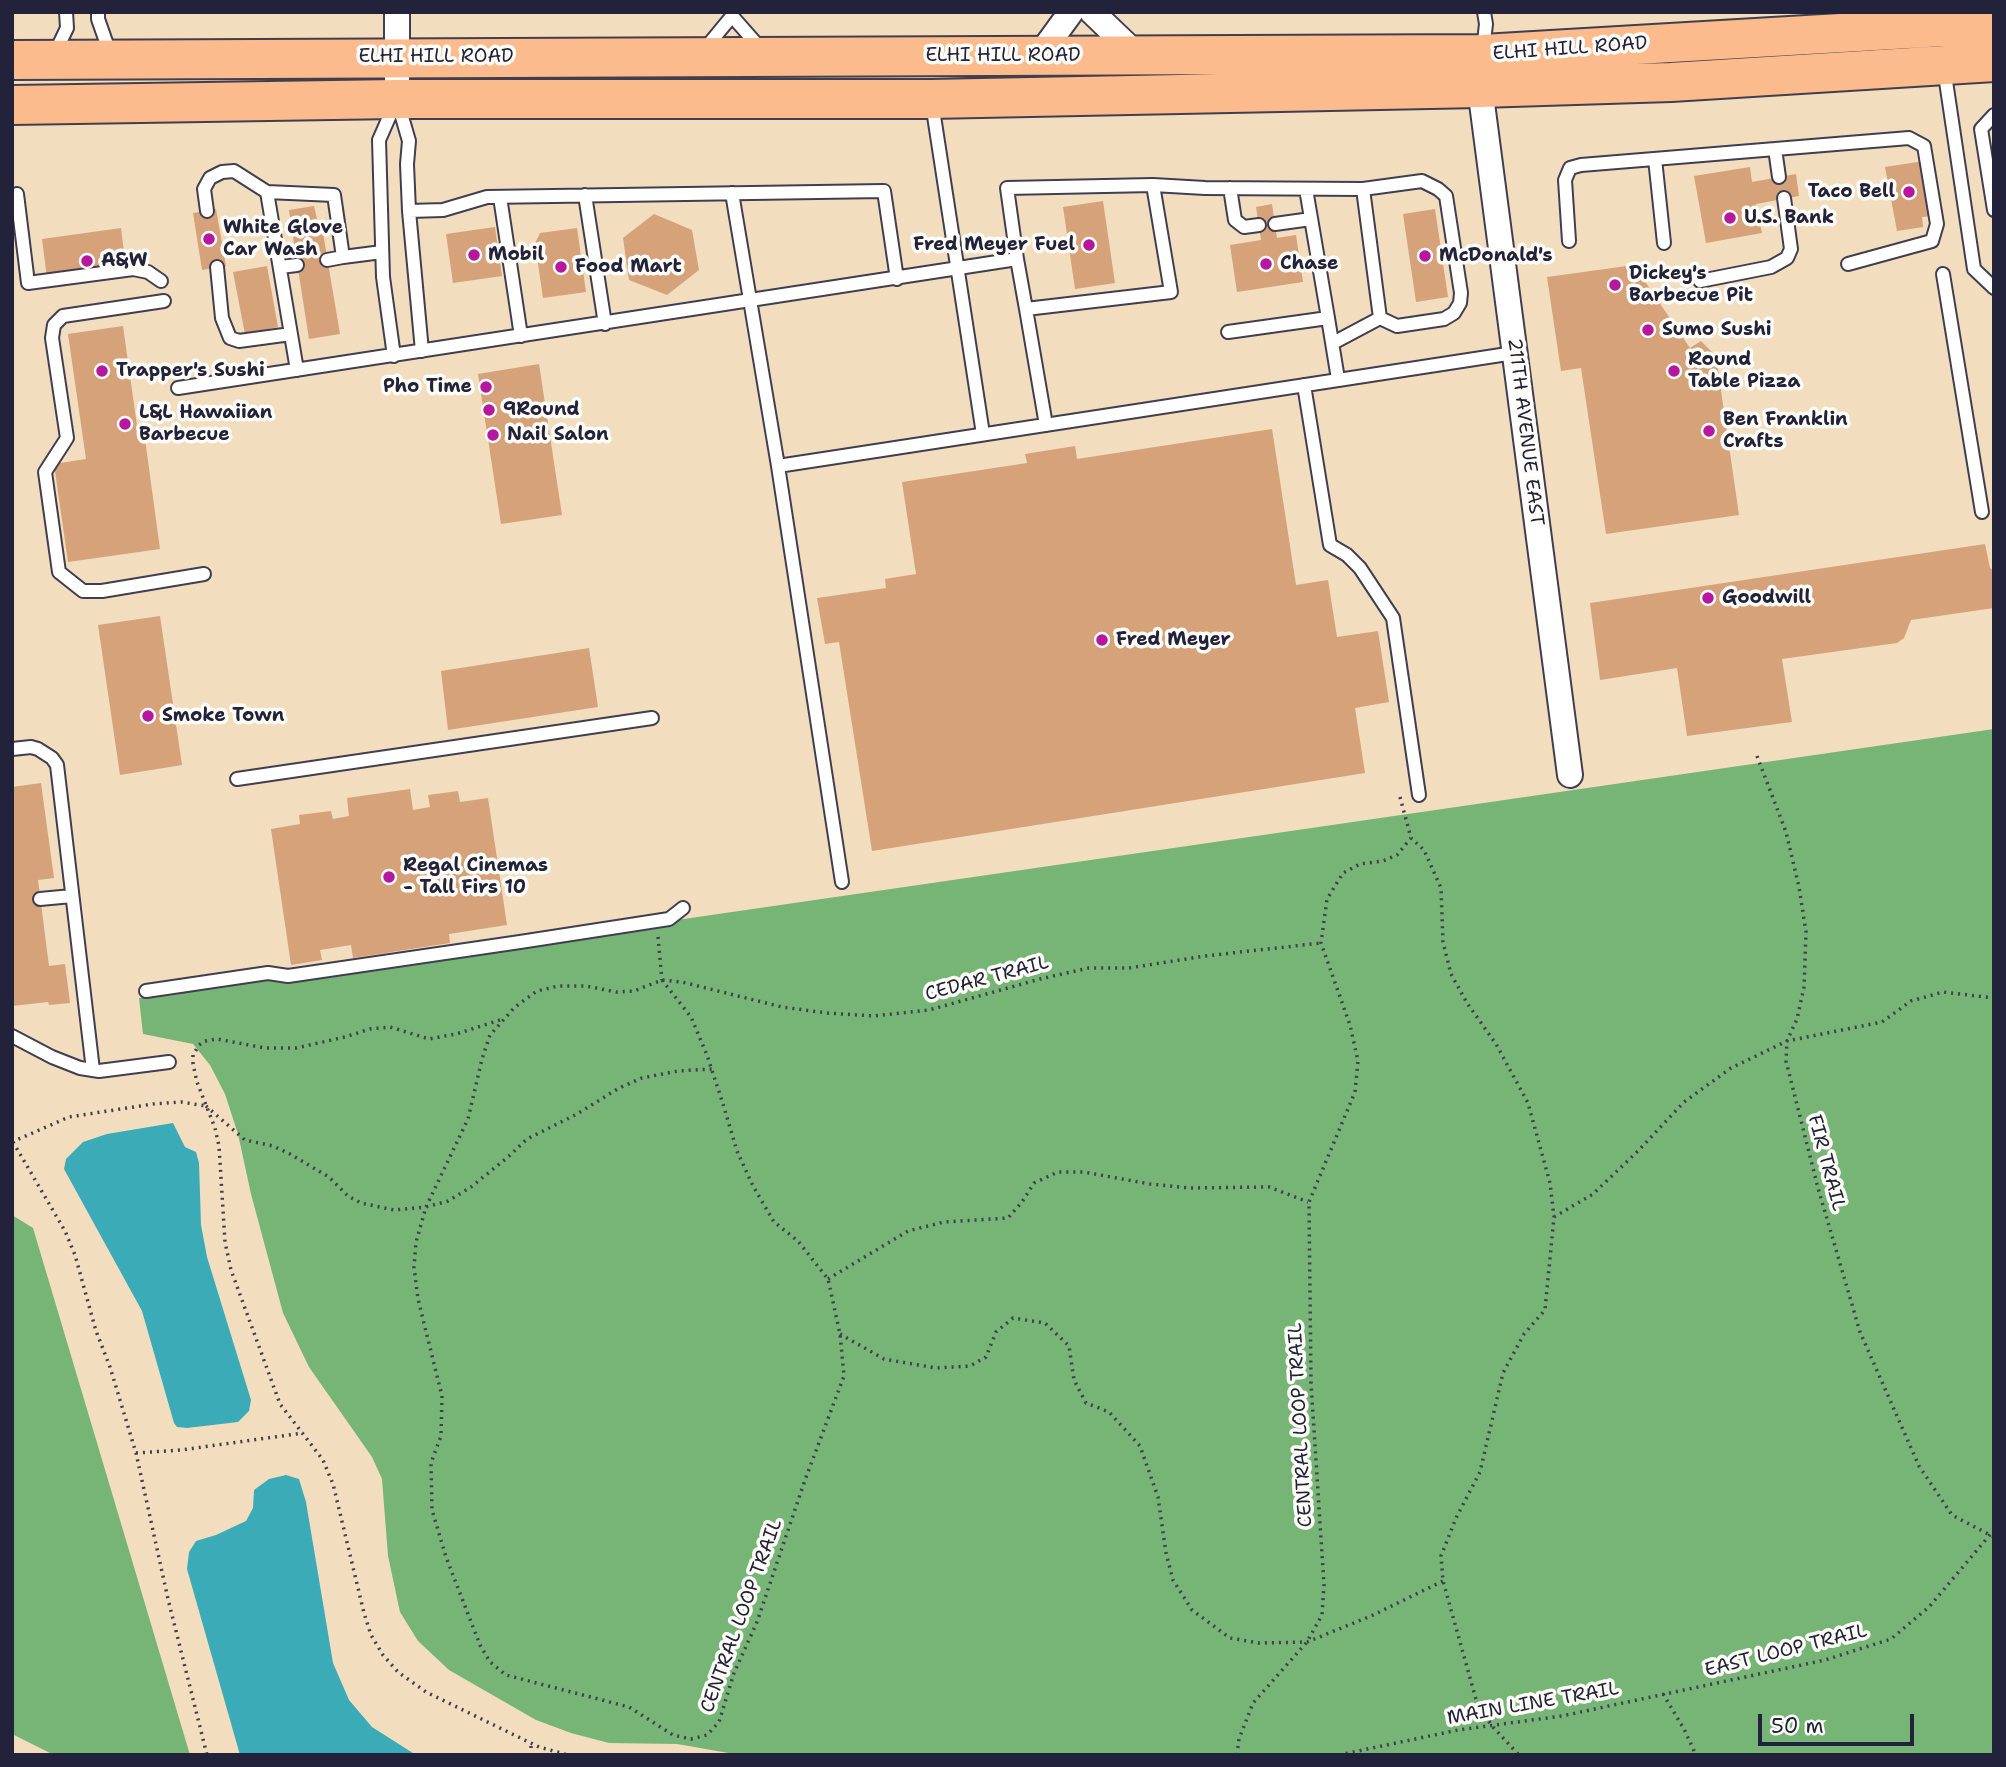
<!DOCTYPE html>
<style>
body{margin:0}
#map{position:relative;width:2006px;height:1767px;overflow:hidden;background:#f2ddbf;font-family:"Shantell Sans",sans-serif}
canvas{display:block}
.frame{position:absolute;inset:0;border:14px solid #22223b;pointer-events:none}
.scale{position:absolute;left:1758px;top:1714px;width:156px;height:32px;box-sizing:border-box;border:4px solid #22223b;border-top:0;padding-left:9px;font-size:21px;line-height:24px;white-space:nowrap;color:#22223b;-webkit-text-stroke:5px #fdfcf7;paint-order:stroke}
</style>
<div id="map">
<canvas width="2006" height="1767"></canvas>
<div class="frame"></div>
<div class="scale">50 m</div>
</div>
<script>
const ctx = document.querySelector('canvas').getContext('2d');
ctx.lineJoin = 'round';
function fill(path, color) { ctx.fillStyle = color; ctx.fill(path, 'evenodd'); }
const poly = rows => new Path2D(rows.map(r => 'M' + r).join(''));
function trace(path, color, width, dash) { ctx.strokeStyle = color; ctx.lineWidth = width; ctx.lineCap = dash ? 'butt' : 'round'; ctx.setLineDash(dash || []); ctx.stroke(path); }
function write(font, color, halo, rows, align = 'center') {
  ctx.font = font + ' "Shantell Sans",sans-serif'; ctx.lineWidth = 7; ctx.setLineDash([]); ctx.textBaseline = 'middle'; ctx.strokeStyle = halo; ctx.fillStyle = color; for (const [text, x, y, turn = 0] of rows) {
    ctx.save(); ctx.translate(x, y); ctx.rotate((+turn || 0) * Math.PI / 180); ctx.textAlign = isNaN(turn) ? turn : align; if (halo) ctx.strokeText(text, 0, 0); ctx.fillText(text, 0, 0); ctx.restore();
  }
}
fill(poly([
 [1994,729,1994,1755,740,1755,677,1744,609,1743,571,1733,536,1720,449,1670,418,1641,400,1612,388,1556,382,1479,372,1457,309,1367,283,1313,251,1194,238,1134,225,1094,210,1065,193,1044,143,1034,139,998],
 [12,1215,33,1228,190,1755,54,1755,12,1734]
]), '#76b576');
fill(poly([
 [173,1123,185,1147,196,1152,199,1163,201,1225,207,1257,251,1400,249,1411,238,1422,187,1428,177,1427,174,1423,142,1311,64,1169,66,1159,83,1142,107,1134],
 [286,1475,299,1479,306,1502,333,1663,349,1700,372,1727,416,1755,240,1755,187,1569,189,1552,196,1541,216,1535,246,1521,253,1508,254,1490,269,1479]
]), '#3babb7');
fill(poly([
 [1924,161,1933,216,1922,217,1923,227,1897,231,1885,167],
 [1750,167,1752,182,1796,174,1799,196,1756,204,1762,233,1706,243,1694,176],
 [1103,201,1115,283,1075,289,1063,207],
 [1272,204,1277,238,1296,235,1303,282,1237,292,1230,245,1261,240,1256,207],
 [314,206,317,219,291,224,289,210],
 [216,209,226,266,202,270,193,213],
 [1435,209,1448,297,1416,302,1403,214],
 [654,214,692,230,699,270,667,295,629,280,623,238],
 [495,227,502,276,453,283,446,234],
 [121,228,126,268,47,278,42,239],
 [577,228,586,292,543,298,535,243,540,233],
 [323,233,340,334,309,339,293,237],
 [1634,265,1690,348,1701,341,1716,356,1739,515,1606,534,1581,368,1561,371,1547,277],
 [267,266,278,327,245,334,233,272],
 [123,326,139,440,145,439,160,549,68,562,54,464,86,459,68,334],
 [539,364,562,515,501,524,478,374],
 [1272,429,1296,585,1328,580,1337,637,1378,631,1389,702,1355,708,1365,773,872,851,839,642,825,644,817,598,886,588,885,579,916,574,902,482,1027,463,1025,454,1075,446,1077,459],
 [1985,544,1990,568,1994,571,1994,608,1911,620,1904,638,1897,643,1782,659,1792,722,1687,736,1677,668,1600,680,1590,603],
 [160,616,182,765,120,775,98,625],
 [589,648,598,707,448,730,441,671],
 [41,783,54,878,38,880,49,966,65,964,70,1003,49,1005,48,1002,12,1006,12,787],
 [410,789,413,810,430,807,428,795,458,791,460,802,488,798,507,925,449,934,450,943,353,958,351,945,320,950,322,960,291,965,271,829,300,824,299,815,331,811,333,819,349,816,347,798]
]), '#d5a27a');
const service = poly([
 [98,12,98,19,111,56],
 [704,50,732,16,761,49],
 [1483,50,1486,24,1484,12],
 [54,55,67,28,66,12],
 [1944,68,1974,269,1994,288],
 [398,103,409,141,407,164,409,211,422,351],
 [932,103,983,434],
 [394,106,379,140,383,277,394,356],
 [1994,115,1981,129,1994,210],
 [1775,149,1779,177],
 [1655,159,1664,243],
 [1153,185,1205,188,1363,189,1380,318,1333,343],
 [1230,188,1235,220,1244,227,1259,225],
 [1306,189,1328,318],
 [1363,189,1422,181,1438,189,1446,196,1461,293,1460,303,1454,313,1444,319,1397,326,1380,318],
 [732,193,778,466],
 [17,194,28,283,133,269,148,272,161,281],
 [585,195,605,324],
 [500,197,521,336],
 [207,211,204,189,210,178,222,172,234,171,267,192],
 [409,211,443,210,487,197,884,191,897,279],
 [1275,224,1311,219],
 [1569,241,1565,180,1570,168,1581,165,1909,138,1924,146,1937,224,1932,241,1848,264],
 [327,260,343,257],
 [217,267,222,318,230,338,239,341,291,334],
 [280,267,297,265],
 [1943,274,1982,512],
 [1700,281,1771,267,1787,258,1791,249,1784,198],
 [164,301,63,316,54,325,52,338,67,438,45,472,59,572,83,591,102,591,204,574],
 [1026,309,1046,425],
 [1228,332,1328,318,1338,379],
 [297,370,267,192,334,195,343,257,382,252],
 [1304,385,1330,545,1347,555,1360,568,1393,618,1419,795],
 [178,388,1017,259,1026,309,1171,292,1153,185,1007,188,1017,259],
 [12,749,31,747,38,749,52,758,57,765,93,1070],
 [237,779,652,718],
 [842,882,778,466,1514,353],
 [40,899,72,896],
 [146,991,268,973,288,976,520,942,669,919,683,908],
 [12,1036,52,1057,80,1068,99,1071,169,1062]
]);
const minor = poly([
 [1092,12,1138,56],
 [1039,56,1071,12],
 [1480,88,1570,775],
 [397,99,397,12]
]);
const primary = poly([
 [12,60,1483,54,1994,24],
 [12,105,397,99,931,99,1480,88,1671,82,1994,62]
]);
trace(service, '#413e4f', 16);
trace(minor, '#413e4f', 28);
trace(primary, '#413e4f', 42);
trace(poly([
 [1757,756,1786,832,1799,887,1806,932,1804,987,1797,1019,1787,1041,1786,1061,1818,1188,1860,1332,1919,1466,1952,1515,1994,1537],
 [1400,797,1411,838,1424,850,1441,888,1443,942,1451,974,1467,1003,1496,1044,1528,1103,1550,1183,1554,1217,1545,1310,1524,1334,1503,1373,1480,1472,1456,1518,1441,1556,1443,1581,1477,1703,1492,1726,1519,1755],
 [658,937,662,980],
 [662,980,691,1017,707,1055,723,1104,737,1151,753,1186,774,1222,798,1241,828,1279,840,1334,844,1376,805,1480,757,1622,734,1673,719,1722,707,1735,691,1739,673,1735,629,1707,506,1675,490,1662,480,1645,446,1557,432,1510,431,1463,441,1436,442,1396,418,1299,414,1267,416,1242,426,1207,448,1201,471,1187,508,1157,527,1139,577,1114,619,1088,642,1078,678,1071,712,1069],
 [500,1020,456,1034,429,1039,390,1027,370,1029,345,1037,296,1048,265,1048,217,1039,205,1041,199,1045,193,1055,193,1064,197,1082,215,1128,219,1146,225,1242,231,1270,280,1404,323,1460,333,1484,364,1613,371,1635,383,1655,398,1672,426,1692,539,1747,568,1755],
 [206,1106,245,1140,273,1146,290,1154,329,1177,348,1196,361,1203,394,1210,426,1207,468,1119,482,1059,490,1035,515,1007,537,991,558,986,586,986,616,992,634,991,662,980,682,982,782,1007,827,1013,874,1016,929,1010,1040,979,1089,968,1129,968,1205,956,1321,943],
 [12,1142,69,1117,153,1104,181,1102,206,1106],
 [13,1142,65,1231,75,1255,96,1331,110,1367,136,1453,168,1599,207,1755],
 [1554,1217,1593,1194,1638,1151,1684,1102,1731,1068,1787,1041,1882,1022,1911,1001,1943,992,1994,998],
 [828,1279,908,1231,944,1222,1008,1218,1022,1202,1034,1183,1058,1172,1084,1172,1150,1184,1190,1188,1269,1187,1308,1202],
 [840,1334,884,1359,936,1368,970,1366,986,1357,996,1332,1013,1318,1045,1323,1069,1346,1074,1380,1086,1403,1109,1412,1140,1446,1158,1497,1166,1553,1173,1580,1192,1610,1230,1638,1259,1643,1307,1642,1371,1616,1443,1581],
 [136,1453,181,1450,303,1433],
 [1663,1694,1684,1729,1696,1755],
 [531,1755,531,1743],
 [1237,1755,1239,1739,1253,1703,1307,1642,1322,1615,1324,1585,1311,1383,1309,1202,1355,1092,1358,1061,1350,1025,1321,943,1327,899,1343,873,1360,864,1383,861,1397,855,1411,838],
 [1339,1755,1458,1730,1562,1716,1825,1660,1891,1639,1929,1607,1994,1530]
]), '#413e4f', 3.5, [2, 5]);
trace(service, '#fff', 12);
trace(minor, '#fff', 24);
trace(primary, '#fbbb8c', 38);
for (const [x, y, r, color] of [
 [1909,192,7,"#b5179e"],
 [1730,218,7,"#b5179e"],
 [209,239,7,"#b5179e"],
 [1089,245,7,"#b5179e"],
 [474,255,7,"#b5179e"],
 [1425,256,7,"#b5179e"],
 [87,261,7,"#b5179e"],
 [1266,264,7,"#b5179e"],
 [561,267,7,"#b5179e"],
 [1615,285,7,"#b5179e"],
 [1648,330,7,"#b5179e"],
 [102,371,7,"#b5179e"],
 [1674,371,7,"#b5179e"],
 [486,387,7,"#b5179e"],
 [489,410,7,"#b5179e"],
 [125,424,7,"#b5179e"],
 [1709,431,7,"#b5179e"],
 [493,435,7,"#b5179e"],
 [1708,598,7,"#b5179e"],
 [1102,640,7,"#b5179e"],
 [148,716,7,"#b5179e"],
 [389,877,7,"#b5179e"]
]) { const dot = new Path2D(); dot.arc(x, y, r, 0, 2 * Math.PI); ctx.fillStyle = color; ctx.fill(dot); trace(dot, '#fdfcf7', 2.5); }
write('19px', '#22223b', '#fdfcf7', [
 ["ELHI HILL ROAD",1570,49,-4],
 ["ELHI HILL ROAD",1003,56],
 ["ELHI HILL ROAD",436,57],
 ["211TH AVENUE EAST",1525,432,83],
 ["CEDAR TRAIL",987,979,-15],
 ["FIR TRAIL",1826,1163,75],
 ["CENTRAL LOOP TRAIL",1301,1425,-93],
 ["CENTRAL LOOP TRAIL",742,1616,-70],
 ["EAST LOOP TRAIL",1786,1651,-14],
 ["MAIN LINE TRAIL",1533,1704,-10]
]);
write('bold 19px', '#22223b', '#fdfcf7', [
 ["Taco Bell",1895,192,"right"],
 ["U.S. Bank",1744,218],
 ["White Glove",223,228],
 ["Car Wash",223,250],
 ["Fred Meyer Fuel",1075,245,"right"],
 ["Mobil",488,255],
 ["McDonald's",1439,256],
 ["A&W",101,261],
 ["Chase",1280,264],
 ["Food Mart",575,267],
 ["Dickey's",1629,274],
 ["Barbecue Pit",1629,296],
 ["Sumo Sushi",1662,330],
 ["Round",1688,360],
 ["Table Pizza",1688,382],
 ["Trapper's Sushi",116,371],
 ["Pho Time",472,387,"right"],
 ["9Round",503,410],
 ["L&L Hawaiian",139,413],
 ["Barbecue",139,435],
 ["Ben Franklin",1723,420],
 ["Crafts",1723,442],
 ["Nail Salon",507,435],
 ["Goodwill",1722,598],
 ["Fred Meyer",1116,640],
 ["Smoke Town",162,716],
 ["Regal Cinemas",403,866],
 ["- Tall Firs 10",403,888]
], 'left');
</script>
